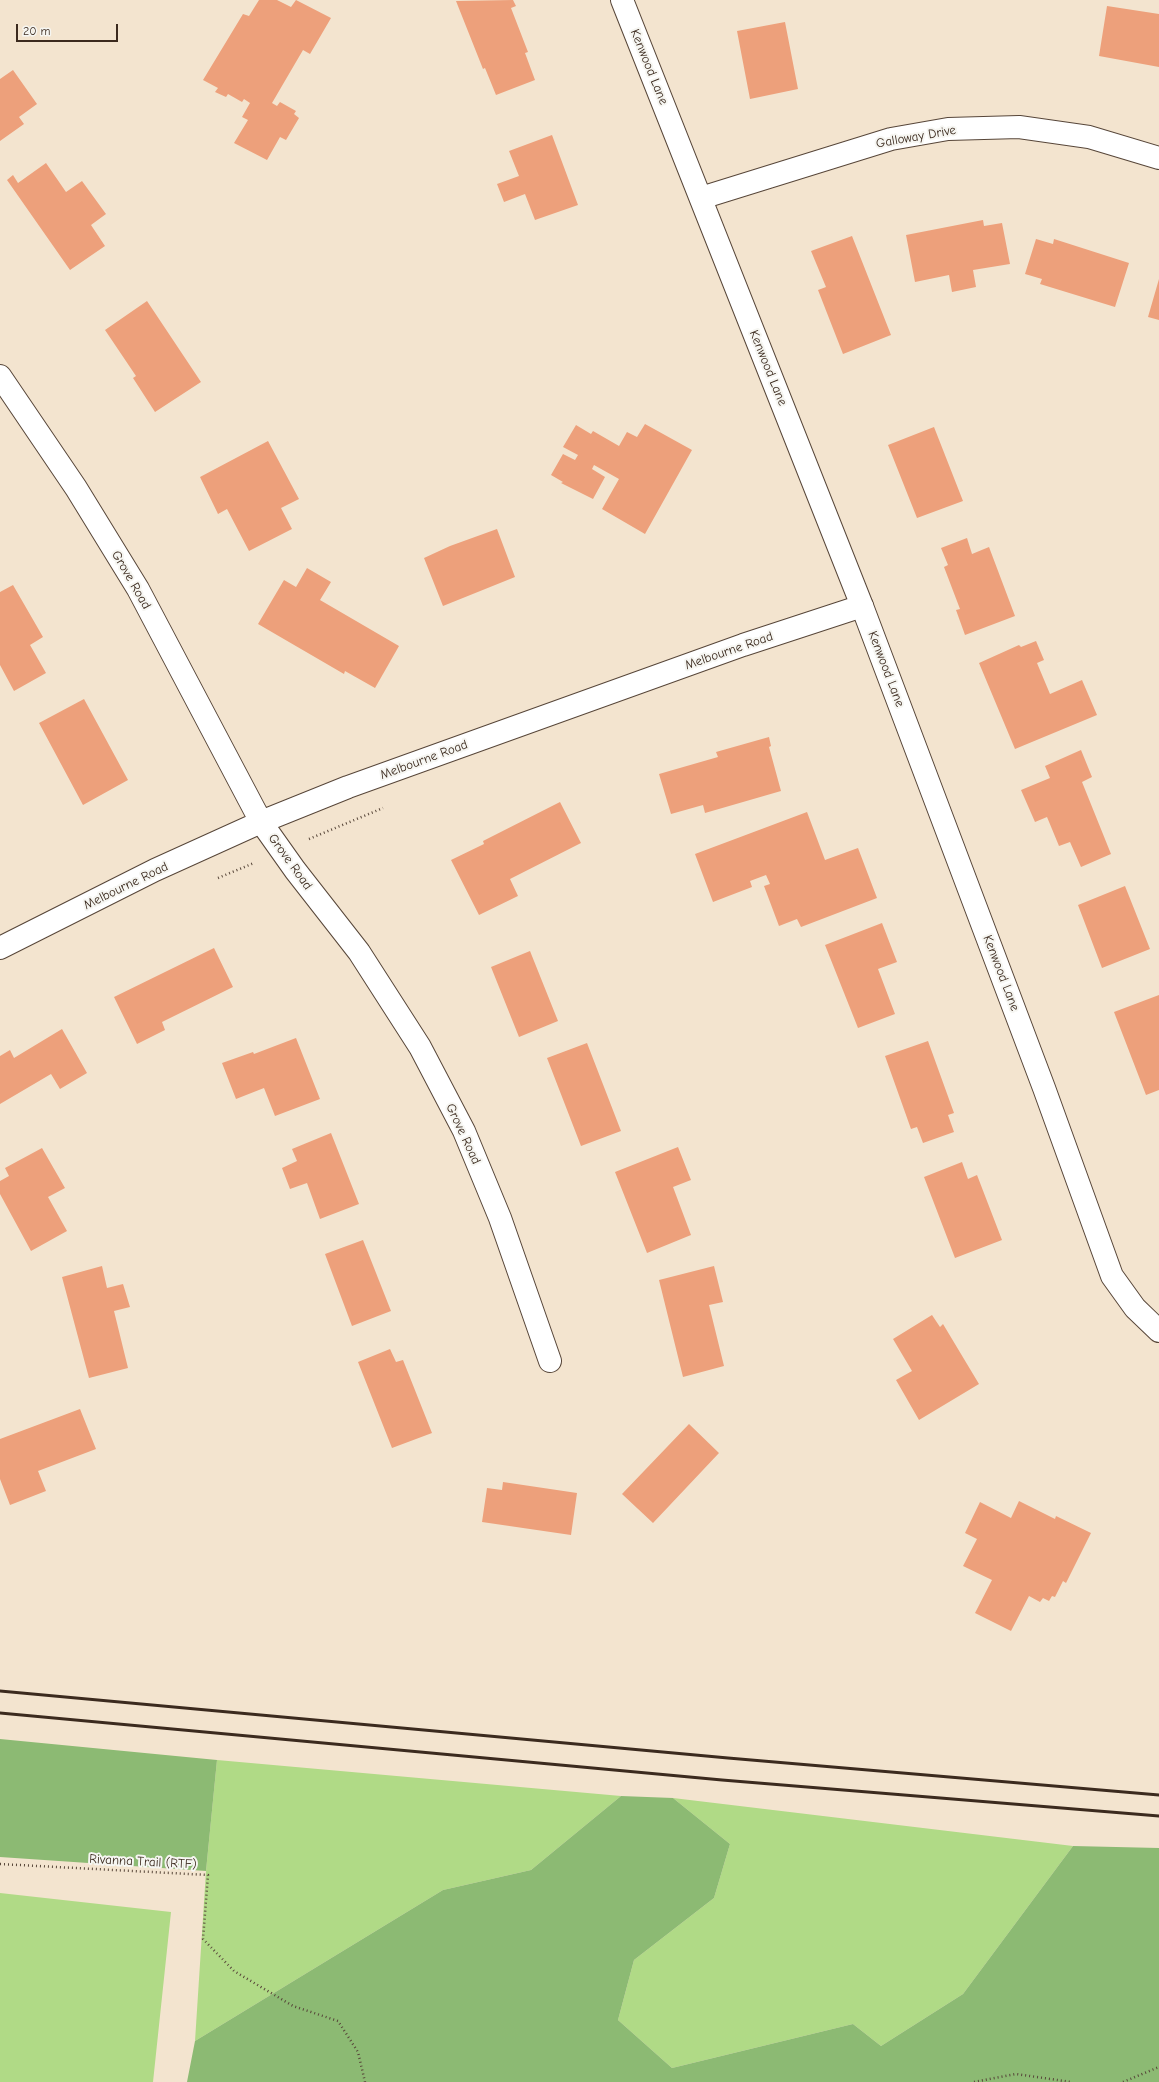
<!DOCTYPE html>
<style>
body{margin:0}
#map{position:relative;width:1159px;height:2082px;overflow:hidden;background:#f3e4cf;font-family:"Comic Neue",sans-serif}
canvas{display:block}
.scale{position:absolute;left:16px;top:24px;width:102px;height:18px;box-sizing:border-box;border:2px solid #3b2a1e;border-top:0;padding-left:5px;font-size:12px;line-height:14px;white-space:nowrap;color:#3b2a1e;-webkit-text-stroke:3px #f6f6f2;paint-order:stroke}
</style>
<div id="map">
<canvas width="1159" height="2082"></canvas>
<div class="scale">20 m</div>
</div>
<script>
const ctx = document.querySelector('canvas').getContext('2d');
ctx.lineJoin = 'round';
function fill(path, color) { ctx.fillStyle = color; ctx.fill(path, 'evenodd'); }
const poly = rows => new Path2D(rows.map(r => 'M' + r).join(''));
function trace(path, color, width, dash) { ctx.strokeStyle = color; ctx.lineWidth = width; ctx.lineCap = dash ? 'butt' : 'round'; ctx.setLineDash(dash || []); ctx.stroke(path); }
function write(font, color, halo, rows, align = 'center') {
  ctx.font = font + ' "Comic Neue",sans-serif'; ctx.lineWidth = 4; ctx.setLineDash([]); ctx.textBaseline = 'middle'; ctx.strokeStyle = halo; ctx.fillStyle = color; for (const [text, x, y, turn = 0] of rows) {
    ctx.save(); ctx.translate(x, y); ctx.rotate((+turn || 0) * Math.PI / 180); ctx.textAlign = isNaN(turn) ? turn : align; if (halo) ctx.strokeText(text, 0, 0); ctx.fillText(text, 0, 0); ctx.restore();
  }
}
fill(poly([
 [217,1760,621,1796,531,1870,443,1890,195,2041,206,1871],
 [673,1798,1073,1846,963,1994,881,2046,853,2024,672,2068,618,2020,634,1960,714,1898,730,1844],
 [0,1893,171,1912,153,2082,0,2082]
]), '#b0da86');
fill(poly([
 [0,1739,217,1760,206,1871,0,1857],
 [621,1796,673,1798,730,1844,714,1898,634,1960,618,2020,672,2068,853,2024,881,2046,963,1994,1073,1846,1159,1848,1159,2082,187,2082,195,2041,443,1890,531,1870]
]), '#8cba73');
fill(poly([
 [259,0,277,0,291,7,296,0,331,18,310,54,303,50,272,103,277,106,280,102,296,111,294,114,299,118,286,140,280,137,267,160,234,143,248,120,242,117,250,103,244,99,242,102,228,94,226,97,215,92,218,88,203,80,243,14,249,16],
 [513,0,516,6,511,8,528,52,525,53,535,80,496,95,485,68,483,69,456,1],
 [1107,6,1159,14,1159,67,1099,56],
 [785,22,798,89,750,99,737,31],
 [13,70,37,104,19,117,24,124,0,141,0,79],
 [552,135,578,205,535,220,525,194,504,202,497,184,519,176,509,151],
 [46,163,66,192,82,181,106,214,91,225,105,246,70,270,7,180,13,175,18,183],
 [983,220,984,226,1002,223,1010,264,973,270,976,287,952,292,949,275,915,282,906,235],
 [852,236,891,335,843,354,818,290,826,287,811,251],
 [1036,239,1053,244,1054,239,1129,263,1115,307,1040,284,1042,279,1025,274],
 [1159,279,1159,320,1148,317],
 [147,301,201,382,155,412,133,378,136,376,105,330],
 [645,424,692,450,645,534,602,509,619,479,594,465,592,469,605,477,593,499,561,483,563,482,551,475,563,454,575,460,578,455,563,447,576,425,591,434,593,431,619,446,627,432,637,437],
 [934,427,963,501,917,518,888,445],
 [268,441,299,499,281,508,292,529,249,551,227,509,218,514,200,477],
 [497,529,515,577,443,606,424,558,450,546],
 [967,538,972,554,989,547,1015,616,965,635,956,610,960,609,944,567,948,565,941,548],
 [307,568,331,582,320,600,399,646,375,688,345,671,344,674,258,624,284,580,296,587],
 [13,585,43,637,30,645,46,673,14,691,0,665,0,592],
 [1036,641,1044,660,1037,663,1050,694,1082,680,1097,715,1015,749,979,663,1019,645,1021,647],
 [84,699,128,780,83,805,39,723],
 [769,737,771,746,769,747,781,791,705,813,703,805,671,814,659,774,718,757,716,752],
 [1081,750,1092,777,1082,782,1111,854,1081,867,1070,842,1059,846,1047,817,1035,822,1021,790,1050,778,1045,766],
 [560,802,581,843,510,879,518,896,479,915,451,860,484,844,483,841],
 [807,812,825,860,858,848,877,898,801,927,797,919,779,926,764,886,770,884,766,875,750,881,752,887,713,902,695,854],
 [1125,886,1150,949,1102,968,1078,905],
 [882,923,897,962,878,969,895,1014,858,1028,825,945],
 [214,948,233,987,162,1022,165,1030,137,1044,114,997],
 [530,951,558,1021,519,1037,491,967],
 [1159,995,1159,1090,1146,1095,1114,1012],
 [62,1029,87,1073,60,1089,51,1074,0,1104,0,1056,10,1050,14,1058],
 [296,1038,320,1099,275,1116,264,1088,236,1099,222,1063,253,1052,254,1054],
 [928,1041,954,1113,948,1115,954,1132,923,1143,917,1127,911,1129,885,1056],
 [587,1043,621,1131,581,1146,547,1058],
 [331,1133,359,1204,320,1219,307,1183,290,1189,282,1168,297,1161,292,1149],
 [678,1147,691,1180,673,1187,691,1235,647,1253,615,1172],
 [42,1148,65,1188,48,1197,67,1231,31,1251,0,1194,0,1181,9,1176,5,1168],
 [962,1162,968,1179,977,1175,1002,1240,955,1258,924,1177],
 [363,1240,391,1311,352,1326,325,1254],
 [102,1266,107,1288,123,1284,130,1307,114,1311,128,1368,89,1378,62,1277],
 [714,1266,723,1302,709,1305,724,1366,683,1377,659,1280],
 [932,1315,940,1327,943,1324,979,1384,919,1420,896,1380,912,1371,893,1339],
 [390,1349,396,1362,403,1360,432,1433,392,1448,358,1362],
 [80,1409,96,1449,38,1471,46,1491,10,1505,0,1479,0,1439],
 [689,1424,719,1453,653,1523,622,1494],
 [503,1482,577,1493,571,1535,482,1522,487,1488,502,1490],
 [1019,1501,1055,1519,1056,1516,1091,1533,1066,1583,1063,1581,1055,1597,1052,1596,1049,1601,1043,1598,1040,1602,1029,1596,1011,1631,975,1613,992,1580,963,1566,977,1539,965,1533,980,1502,1011,1518]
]), '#eda07b');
const minor = poly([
 [701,198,891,139,948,129,1019,127,1089,137,1159,158],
 [862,606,1044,1088,1112,1276,1135,1308,1159,1331],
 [261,822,295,870,359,952,420,1047,464,1131,500,1218,550,1361]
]);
const tertiary = poly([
 [0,376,76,488,138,589,261,822],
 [0,948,155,870,261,822,348,787,743,645,862,606,622,0]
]);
trace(minor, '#574639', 24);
trace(tertiary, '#574639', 24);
trace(poly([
 [309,839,383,808],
 [218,878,254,863],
 [0,1864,208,1875,203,1939,234,1971,293,2006,338,2021,358,2052,365,2082],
 [974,2082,1016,2074,1071,2082],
 [1123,2082,1159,2067]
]), '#574639', 2.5, [1, 3]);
trace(minor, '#fff', 22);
trace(tertiary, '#fff', 22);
trace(poly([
 [0,1691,728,1758,1159,1795],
 [0,1713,722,1780,1159,1816]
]), '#3b2a1e', 3);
write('13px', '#3b2a1e', '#f6f6f2', [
 ["Kenwood Lane",649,67,68],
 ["Galloway Drive",916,137,-10],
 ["Kenwood Lane",768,368,68],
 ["Grove Road",131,580,60],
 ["Melbourne Road",729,651,-19],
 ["Kenwood Lane",886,669,69],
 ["Melbourne Road",424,760,-20],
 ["Grove Road",290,862,54],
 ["Melbourne Road",126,886,-26],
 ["Kenwood Lane",1001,973,69],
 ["Grove Road",463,1134,65],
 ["Rivanna Trail (RTF)",143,1862,3]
]);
</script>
